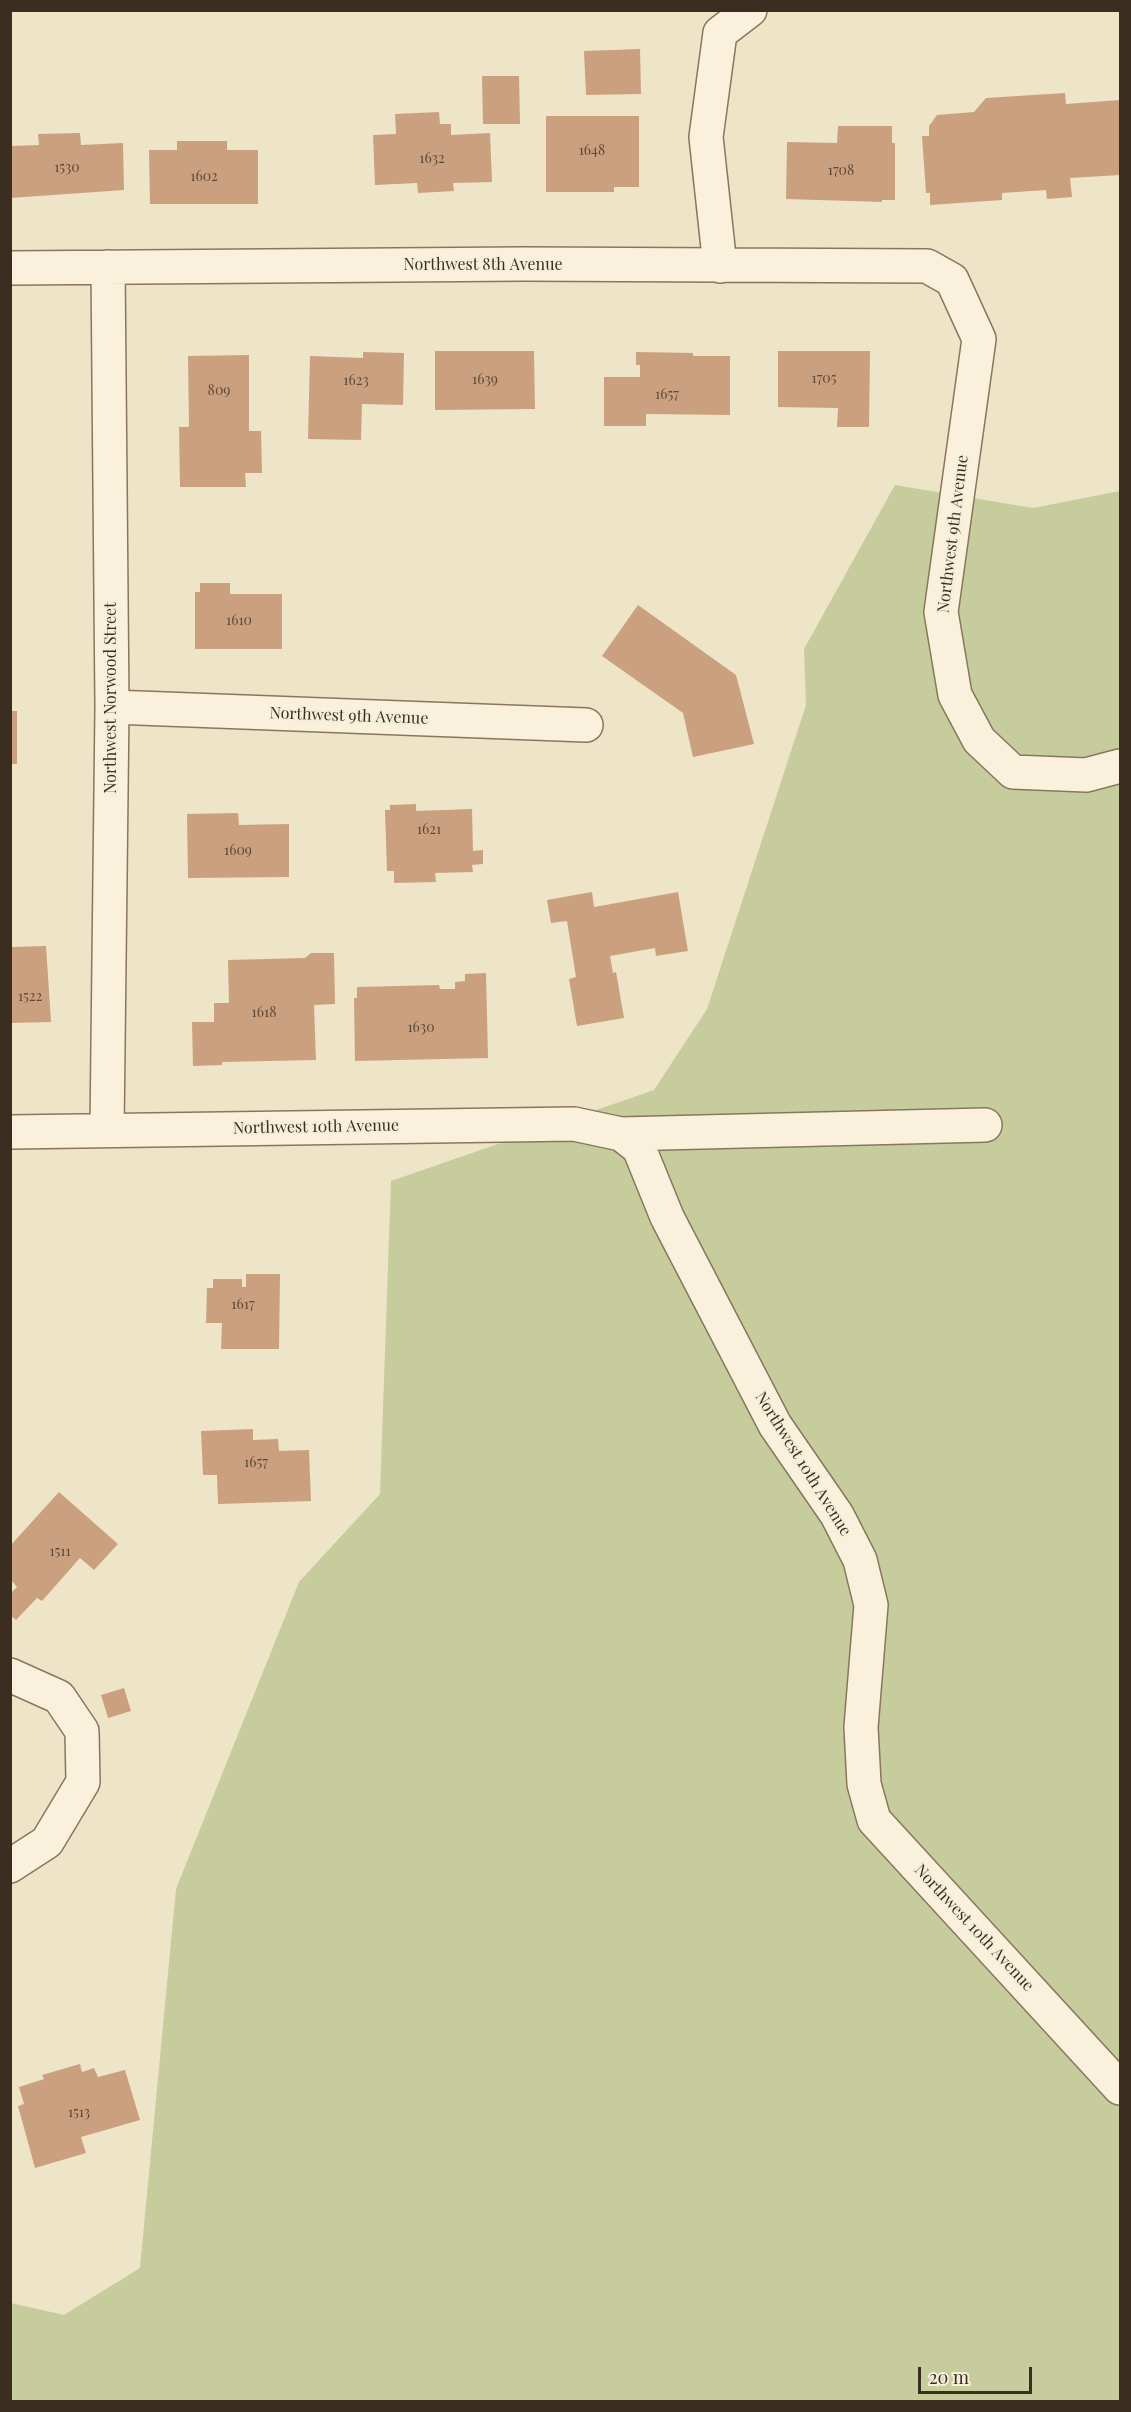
<!DOCTYPE html>
<style>
body{margin:0}
#map{position:relative;width:1131px;height:2412px;overflow:hidden;background:#eee4c8;font-family:"Playfair Display",serif}
canvas{display:block}
.frame{position:absolute;inset:0;border:12px solid #3b2e21;pointer-events:none}
.scale{position:absolute;left:918px;top:2367px;width:114px;height:27px;box-sizing:border-box;border:3px solid #3b2e21;border-top:0;padding-left:8px;font-size:18px;line-height:21px;white-space:nowrap;color:#3b2e21;-webkit-text-stroke:4px #f5eed8;paint-order:stroke}
</style>
<div id="map">
<canvas width="1131" height="2412"></canvas>
<div class="frame"></div>
<div class="scale">20 m</div>
</div>
<script>
const ctx = document.querySelector('canvas').getContext('2d');
ctx.lineJoin = 'round';
function fill(path, color) { ctx.fillStyle = color; ctx.fill(path, 'evenodd'); }
const poly = rows => new Path2D(rows.map(r => 'M' + r).join(''));
function trace(path, color, width, dash) { ctx.strokeStyle = color; ctx.lineWidth = width; ctx.lineCap = dash ? 'butt' : 'round'; ctx.setLineDash(dash || []); ctx.stroke(path); }
function write(font, color, halo, rows, align = 'center') {
  ctx.font = font + ' "Playfair Display",serif'; ctx.lineWidth = 4.5; ctx.setLineDash([]); ctx.textBaseline = 'middle'; ctx.strokeStyle = halo; ctx.fillStyle = color; for (const [text, x, y, turn = 0] of rows) {
    ctx.save(); ctx.translate(x, y); ctx.rotate((+turn || 0) * Math.PI / 180); ctx.textAlign = isNaN(turn) ? turn : align; if (halo) ctx.strokeText(text, 0, 0); ctx.fillText(text, 0, 0); ctx.restore();
  }
}
fill(poly([
 [895,485,1033,508,1120,491,1120,2401,11,2402,11,2303,64,2315,140,2268,176,1889,299,1582,380,1494,391,1181,654,1090,707,1009,806,705,804,649]
]), '#c6cc9c');
fill(poly([
 [640,49,641,94,586,95,584,51],
 [482,76,519,76,520,124,483,124],
 [1065,93,1066,104,1120,100,1120,175,1070,178,1072,197,1047,199,1046,190,1002,193,1002,200,930,205,930,193,926,193,922,136,929,136,929,126,937,115,974,112,986,98],
 [439,112,440,124,451,124,451,135,490,133,492,182,453,183,454,191,418,193,417,183,375,185,373,135,396,134,395,114],
 [546,116,639,116,639,187,614,187,614,192,546,192],
 [838,126,892,126,892,143,895,143,895,200,882,200,882,202,786,199,787,142,837,143],
 [80,133,81,145,123,143,124,190,10,198,10,146,39,145,38,134],
 [177,141,227,141,227,150,258,150,258,204,150,204,149,150,177,150],
 [435,351,534,351,535,409,435,410],
 [778,351,870,351,869,427,837,427,838,408,778,407],
 [363,352,404,353,403,405,362,404,361,440,308,439,310,356,363,358],
 [636,352,693,353,693,356,730,356,730,415,646,414,646,426,604,426,604,377,640,377,640,365,636,365],
 [249,355,249,431,261,431,262,473,245,473,246,487,180,487,179,427,189,427,188,356],
 [200,583,230,583,230,594,282,594,282,649,195,649,195,592,200,592],
 [638,605,736,675,754,744,693,757,683,713,602,656],
 [10,711,17,711,17,764,10,764],
 [416,804,416,811,472,809,473,851,483,850,483,864,472,865,473,872,435,873,436,882,394,883,394,871,387,871,385,810,390,810,390,805],
 [238,813,239,825,289,824,289,877,188,878,187,814],
 [592,892,594,907,678,892,688,951,656,956,655,948,610,956,613,973,616,972,624,1018,577,1026,569,979,576,977,567,921,551,923,547,900],
 [46,946,51,1022,10,1023,12,947],
 [311,953,334,953,335,1004,314,1005,316,1060,222,1062,222,1065,193,1066,192,1022,214,1022,214,1003,229,1003,228,960,305,958],
 [486,973,488,1058,355,1061,354,998,357,998,357,987,439,985,440,989,455,989,455,982,465,981,465,974],
 [246,1274,280,1274,279,1349,221,1349,222,1323,206,1323,207,1288,213,1288,213,1279,242,1279,242,1287,246,1287],
 [253,1429,253,1440,278,1439,279,1451,309,1450,311,1501,218,1504,217,1475,203,1475,201,1431],
 [59,1492,118,1544,94,1570,80,1558,42,1601,37,1598,16,1620,10,1615,10,1594,17,1587,10,1579,10,1546],
 [124,1688,131,1711,108,1718,101,1695],
 [80,2064,82,2072,94,2068,98,2077,125,2070,140,2120,81,2137,86,2153,35,2168,18,2106,24,2104,19,2087,44,2079,42,2075]
]), '#cba07f');
const minor = poly([
 [720,266,706,137,720,33,750,10],
 [10,268,523,264,927,266,952,280,979,339,941,612,955,695,979,740,1013,772,1086,775,1120,766],
 [112,707,586,725],
 [107,1130,112,707,108,267],
 [10,1132,574,1124,621,1134,985,1125],
 [621,1134,639,1148,667,1217,775,1425,837,1515,860,1560,871,1605,861,1727,864,1784,874,1820,1120,2088],
 [10,1675,59,1697,82,1731,83,1782,47,1842,10,1866]
]);
trace(minor, '#8a765d', 36);
trace(minor, '#f9f1dc', 33);
write('14px', '#5f4a38', null, [
 ["1648",592,151],
 ["1632",432,159],
 ["1530",67,168],
 ["1708",841,171],
 ["1602",204,177],
 ["1705",824,379],
 ["1639",485,380],
 ["1623",356,381],
 ["809",219,391],
 ["1657",667,395],
 ["1610",239,621],
 ["1621",429,830],
 ["1609",238,851],
 ["1522",30,997],
 ["1618",264,1013],
 ["1630",421,1028],
 ["1617",243,1305],
 ["1657",256,1463],
 ["1511",60,1552],
 ["1513",79,2113]
]);
write('16px', '#3b2e21', '#f5eed8', [
 ["Northwest 8th Avenue",483,265],
 ["Northwest 9th Avenue",953,534,-83],
 ["Northwest Norwood Street",111,698,-90],
 ["Northwest 9th Avenue",349,716,2],
 ["Northwest 10th Avenue",316,1127,-1],
 ["Northwest 10th Avenue",803,1464,58],
 ["Northwest 10th Avenue",974,1928,47]
]);
</script>
